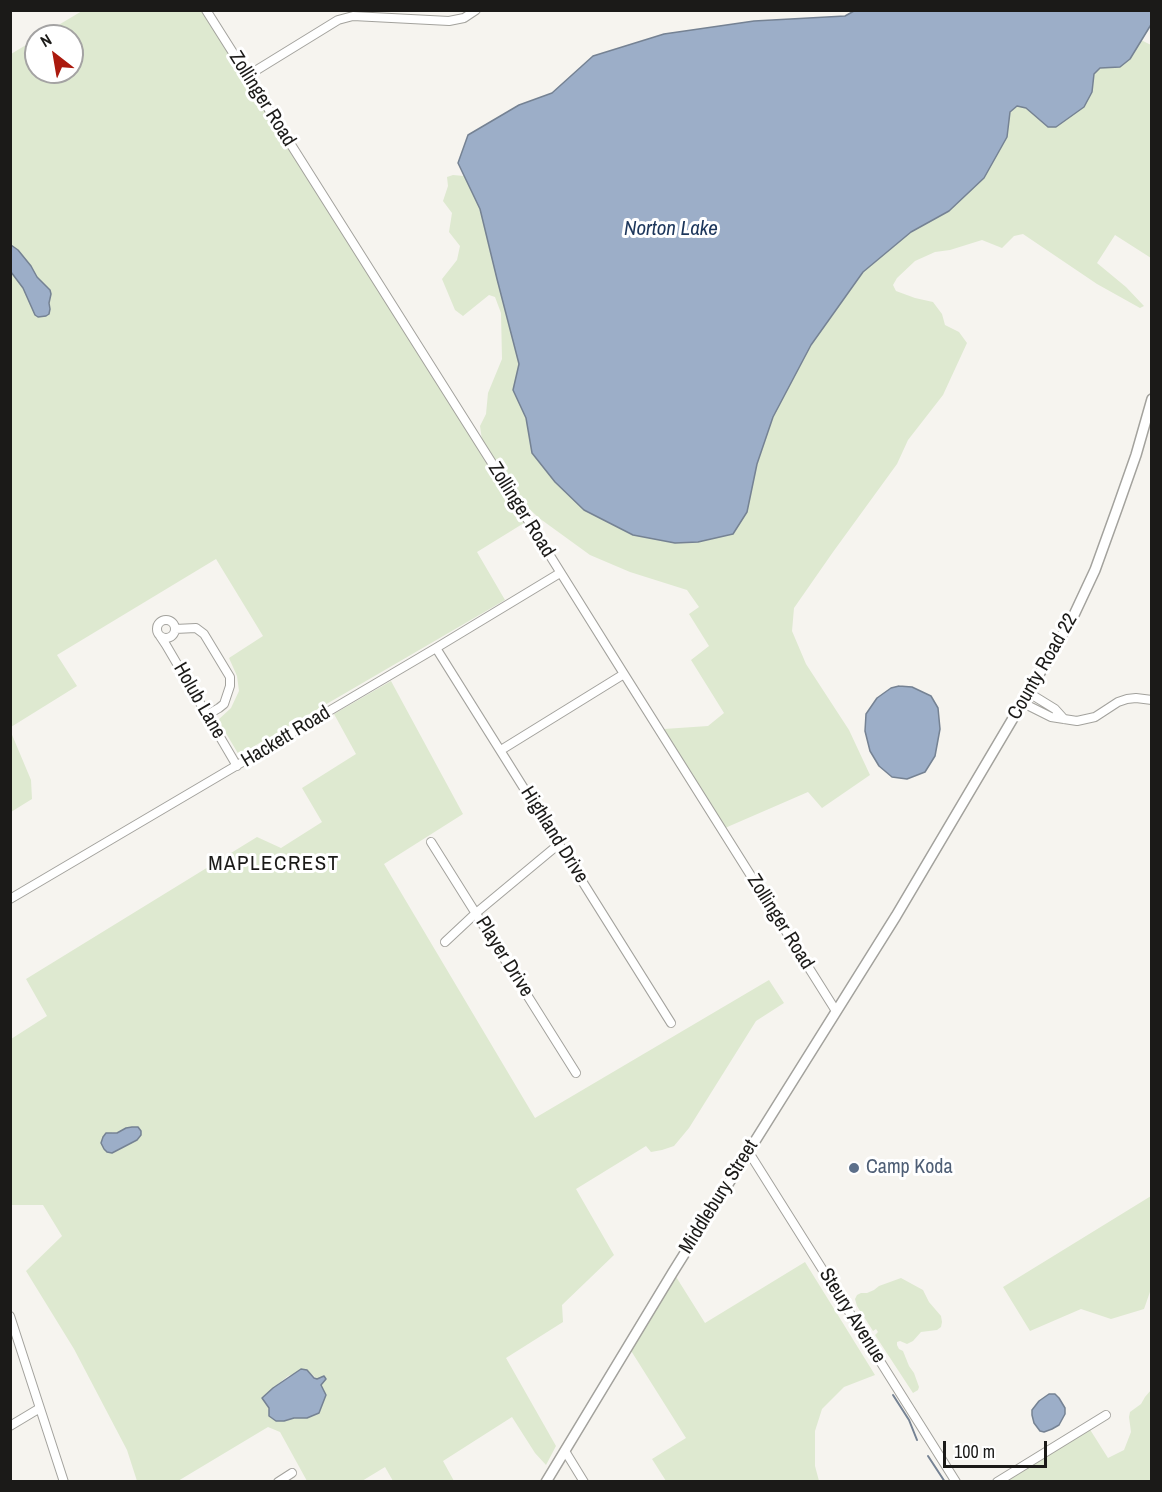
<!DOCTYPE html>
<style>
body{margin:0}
#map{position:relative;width:1162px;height:1492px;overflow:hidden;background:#f6f4ef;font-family:"Archivo Narrow",sans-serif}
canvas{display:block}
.frame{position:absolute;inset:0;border:12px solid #1b1a18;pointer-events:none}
.north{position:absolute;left:24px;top:24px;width:60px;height:60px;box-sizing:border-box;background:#fff;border:2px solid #a4a3a3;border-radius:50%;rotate:329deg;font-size:16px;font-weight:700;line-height:24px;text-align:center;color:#1b1a18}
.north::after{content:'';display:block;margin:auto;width:21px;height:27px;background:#ab1a0e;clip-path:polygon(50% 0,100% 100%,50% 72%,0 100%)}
.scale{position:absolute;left:943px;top:1441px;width:104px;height:27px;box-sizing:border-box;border:3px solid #1b1a18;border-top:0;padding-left:8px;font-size:18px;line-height:21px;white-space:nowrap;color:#1b1a18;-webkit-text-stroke:4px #fff;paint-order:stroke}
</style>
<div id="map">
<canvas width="1162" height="1492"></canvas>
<div class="frame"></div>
<div class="north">N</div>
<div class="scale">100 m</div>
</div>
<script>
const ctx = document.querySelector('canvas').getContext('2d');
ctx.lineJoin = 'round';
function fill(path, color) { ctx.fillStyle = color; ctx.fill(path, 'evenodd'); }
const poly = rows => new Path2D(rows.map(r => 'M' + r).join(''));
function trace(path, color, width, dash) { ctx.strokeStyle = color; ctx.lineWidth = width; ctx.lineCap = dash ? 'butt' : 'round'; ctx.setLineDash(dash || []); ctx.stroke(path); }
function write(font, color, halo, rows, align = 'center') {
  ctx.font = font + ' "Archivo Narrow",sans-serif'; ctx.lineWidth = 6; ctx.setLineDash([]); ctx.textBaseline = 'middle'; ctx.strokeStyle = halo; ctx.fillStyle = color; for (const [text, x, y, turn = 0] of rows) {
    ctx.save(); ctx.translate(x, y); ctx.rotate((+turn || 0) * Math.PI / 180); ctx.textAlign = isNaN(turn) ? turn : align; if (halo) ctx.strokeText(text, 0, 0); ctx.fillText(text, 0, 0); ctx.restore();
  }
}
fill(poly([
 [82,11,206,11,489,458,524,523,477,552,505,600,239,755,218,720,231,708,239,691,237,676,229,658,263,636,216,559,57,655,77,686,11,727,11,54,36,39,36,72,72,72,72,36,40,36],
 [1141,40,1151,45,1151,258,1115,235,1097,263,1126,287,1144,306,1140,308,1097,284,1023,234,1014,236,1002,248,982,240,950,250,935,252,915,261,897,278,893,285,896,291,915,298,933,302,942,314,945,325,959,332,967,343,943,395,908,440,897,464,833,552,794,608,792,631,806,664,849,730,870,775,822,808,808,792,725,828,664,729,708,726,724,713,691,660,709,646,689,614,699,607,687,590,630,572,590,555,539,518,521,501,482,440,480,426,486,414,488,393,502,359,501,313,495,297,489,295,463,316,455,310,442,279,457,260,460,246,449,232,452,213,443,201,448,186,447,177,453,175,464,176,480,209,519,364,513,390,526,418,532,453,555,482,747,512,757,464,773,417,811,345,863,272,911,232,949,211,1007,137,1010,112,1017,106,1026,108,1048,127,1092,92,1094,74,1100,68,1130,59],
 [391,681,463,814,384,864,535,1118,769,980,784,1003,756,1021,689,1128,674,1146,662,1150,651,1152,646,1146,576,1189,614,1255,562,1305,563,1322,506,1358,556,1446,546,1465,535,1453,512,1417,443,1461,454,1481,393,1481,385,1467,362,1481,307,1481,280,1432,268,1427,178,1481,137,1481,127,1450,74,1349,26,1271,62,1236,43,1205,11,1205,11,1039,47,1016,26,979,257,837,281,848,322,822,302,788,356,754,334,714],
 [132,1127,138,1127,137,1140,119,1149,112,1132,117,1133,126,1128],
 [307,1370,317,1379,326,1395,321,1405,307,1418,294,1418,284,1421,269,1416,269,1408,263,1398,273,1388,288,1376],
 [10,730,31,780,32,799,11,812],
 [1151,1196,1151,1289,1144,1309,1111,1319,1081,1309,1030,1331,1003,1287],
 [805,1262,875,1375,844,1387,822,1409,815,1431,815,1466,819,1481,666,1481,652,1459,686,1438,628,1346,673,1272,705,1323],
 [901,1278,923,1290,929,1302,941,1316,942,1322,941,1327,937,1330,921,1332,913,1341,907,1344,900,1341,897,1342,897,1345,899,1349,903,1351,909,1366,914,1373,919,1387,918,1390,913,1393,875,1335,878,1332,876,1329,873,1331,857,1306,855,1299,857,1295,861,1293,867,1293,874,1290,879,1286],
 [1151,1390,1151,1481,1001,1482,1089,1428,1108,1458,1124,1450,1131,1432,1129,1417,1130,1412,1141,1404,1145,1397]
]), '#dee9d0');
const water = poly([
 [854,11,1151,10,1152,23,1130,59,1120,67,1100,68,1094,74,1092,92,1084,107,1056,127,1048,127,1026,108,1017,106,1010,112,1007,137,984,178,949,211,911,232,863,272,811,345,773,417,757,464,747,512,733,534,698,542,675,543,633,535,584,510,555,482,532,453,526,418,513,390,519,364,497,279,480,209,458,163,468,135,519,105,552,93,593,56,664,34,754,21,845,16,854,11],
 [11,245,18,250,31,266,37,277,50,290,51,294,49,303,50,309,49,314,46,316,38,317,35,315,23,288,11,272,11,245],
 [899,686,912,687,931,696,938,708,940,729,935,756,925,772,907,779,892,777,879,766,870,751,865,731,866,714,877,698,891,688,899,686],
 [132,1127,138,1127,141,1131,141,1135,137,1140,112,1153,107,1152,104,1149,101,1143,103,1137,106,1133,117,1133,126,1128,132,1127],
 [301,1369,307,1370,314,1378,317,1379,324,1376,326,1379,321,1385,326,1395,319,1413,307,1418,294,1418,284,1421,276,1421,269,1416,269,1408,262,1398,273,1388,301,1369],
 [1049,1394,1055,1394,1059,1398,1065,1408,1065,1414,1059,1425,1052,1429,1044,1432,1040,1431,1034,1423,1032,1415,1032,1410,1039,1401,1049,1394]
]);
fill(water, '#9caec8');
trace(water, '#758293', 1.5);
trace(poly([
 [893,1395,909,1420,917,1440],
 [928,1456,945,1482]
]), '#758293', 2);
const minor = poly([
 [206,10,509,490,624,674,836,1011],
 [247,76,338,20,353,16,449,21,464,18,476,10],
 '157 629a9 9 0 1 1 18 0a9 9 0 1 1-18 0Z',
 [175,629,196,628,204,634,230,677,230,686,224,704,219,708,207,715],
 [160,636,166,645,237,766],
 [436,648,671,1023],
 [1029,693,1055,709,1064,719],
 [1023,703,1051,717,1077,721,1095,717,1118,702,1127,699,1136,698,1152,700],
 [501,750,624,674],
 [431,842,576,1073],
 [10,899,436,648,560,573],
 [445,942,476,913,559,844],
 [748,1151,956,1482],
 [10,1316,64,1482],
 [10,1426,40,1408],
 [565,1451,584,1482],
 [278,1482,292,1473],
 [997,1482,1106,1415]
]);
const major = poly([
 [546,1482,673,1272,896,916,1073,617,1095,570,1117,509,1136,455,1152,399]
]);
trace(minor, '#a3a29d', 10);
trace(major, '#a3a29d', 12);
trace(minor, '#fff', 8);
trace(major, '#fff', 9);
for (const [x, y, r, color] of [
 [854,1168,6,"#5c6f8a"]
]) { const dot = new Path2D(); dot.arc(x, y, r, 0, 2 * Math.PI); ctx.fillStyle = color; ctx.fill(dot); trace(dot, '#fff', 2); }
write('20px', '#1b1a18', '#fff', [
 ["Zollinger Road",262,99,58],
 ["Zollinger Road",521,510,58],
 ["County Road 22",1043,667,-60],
 ["Holub Lane",199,701,60],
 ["Hackett Road",286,737,-31],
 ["Highland Drive",554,835,58],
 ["Zollinger Road",780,922,58],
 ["Player Drive",504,957,58],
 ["Middlebury Street",719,1197,-58],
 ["Steury Avenue",852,1316,58]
]);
write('20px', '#4e5e75', '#fff', [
 ["Camp Koda",866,1168]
], 'left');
write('italic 21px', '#1c365b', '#fff', [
 ["Norton Lake",671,229]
]);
ctx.letterSpacing = '1.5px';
write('21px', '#1b1a18', '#fff', [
 ["MAPLECREST",274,864]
]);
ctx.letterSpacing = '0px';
</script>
